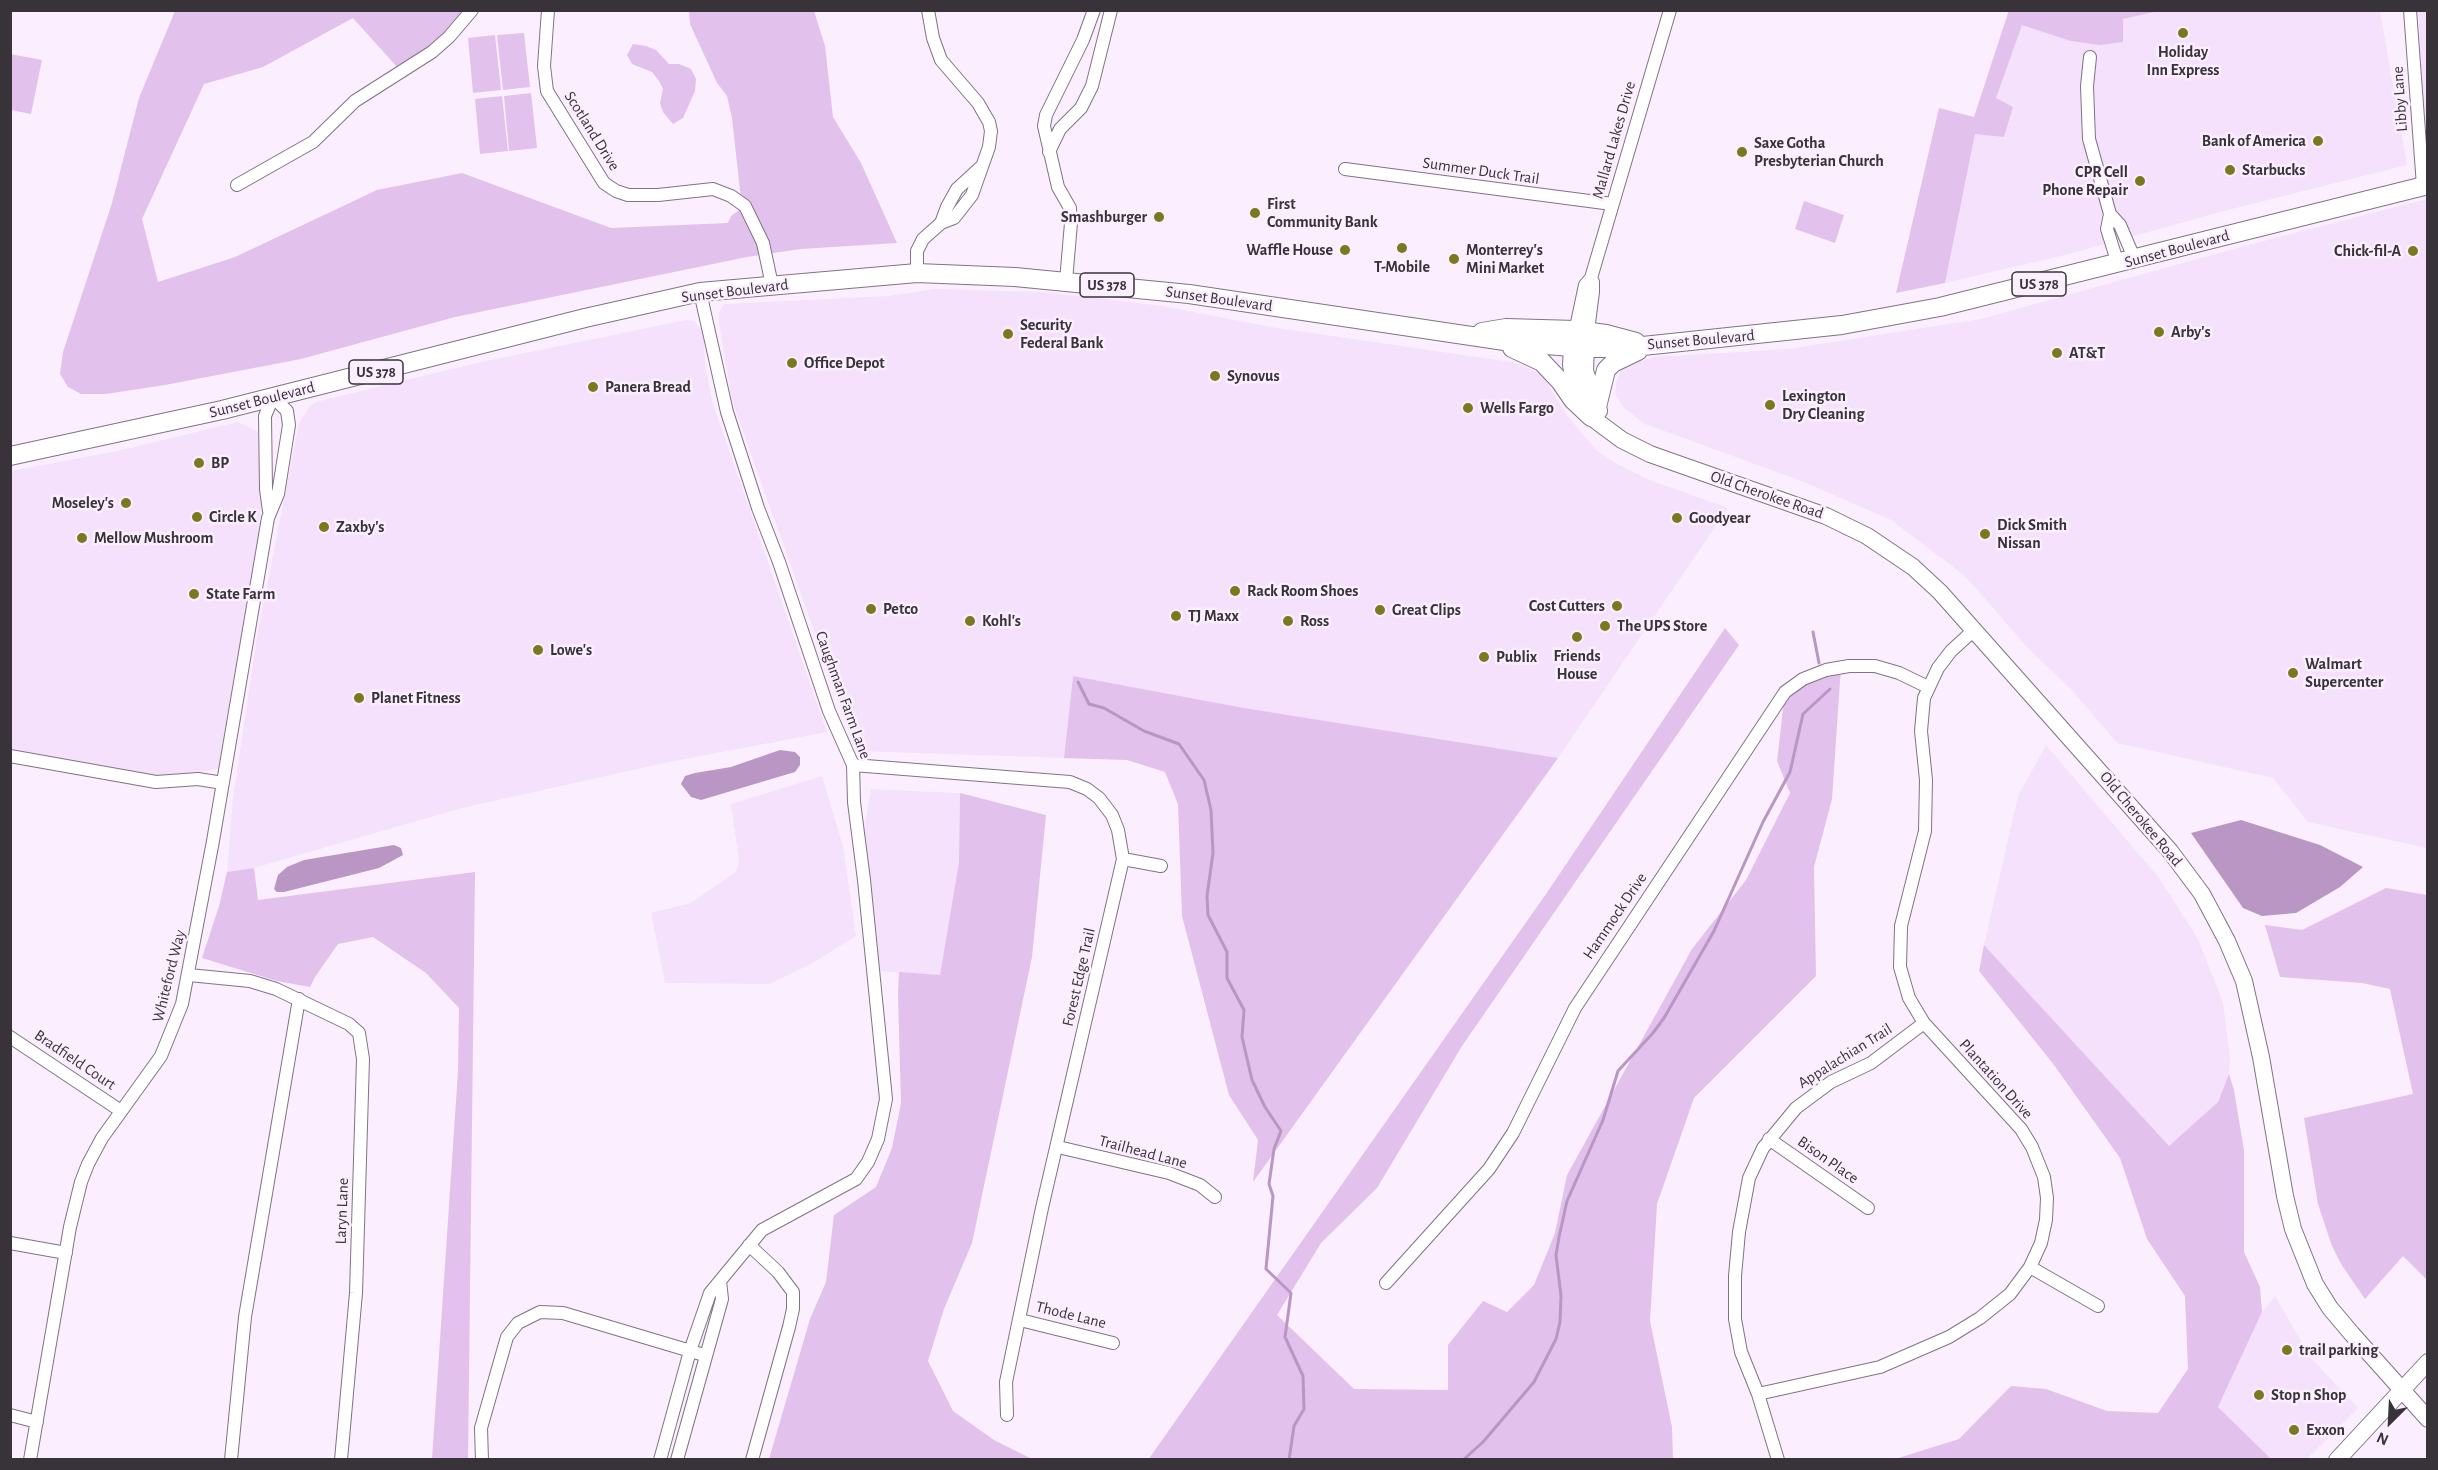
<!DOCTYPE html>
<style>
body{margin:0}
#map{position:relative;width:2438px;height:1470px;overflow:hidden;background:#fbefff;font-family:"Alegreya Sans",sans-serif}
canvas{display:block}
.frame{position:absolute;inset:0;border:12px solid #383239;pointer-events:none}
.north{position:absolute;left:2360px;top:1392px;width:60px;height:60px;-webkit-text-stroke:4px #fbefff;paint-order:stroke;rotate:204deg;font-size:16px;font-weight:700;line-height:24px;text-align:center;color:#383239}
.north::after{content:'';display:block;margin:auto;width:21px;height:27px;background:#383239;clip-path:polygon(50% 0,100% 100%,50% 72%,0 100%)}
</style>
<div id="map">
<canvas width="2438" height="1470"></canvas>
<div class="frame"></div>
<div class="north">N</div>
</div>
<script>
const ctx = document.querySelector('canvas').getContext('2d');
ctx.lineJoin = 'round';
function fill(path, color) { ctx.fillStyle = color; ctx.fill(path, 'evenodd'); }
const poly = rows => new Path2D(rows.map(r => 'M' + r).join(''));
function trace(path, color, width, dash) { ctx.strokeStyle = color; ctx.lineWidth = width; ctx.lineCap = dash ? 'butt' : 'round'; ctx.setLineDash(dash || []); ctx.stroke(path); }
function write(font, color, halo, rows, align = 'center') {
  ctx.font = font + ' "Alegreya Sans",sans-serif'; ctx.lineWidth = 5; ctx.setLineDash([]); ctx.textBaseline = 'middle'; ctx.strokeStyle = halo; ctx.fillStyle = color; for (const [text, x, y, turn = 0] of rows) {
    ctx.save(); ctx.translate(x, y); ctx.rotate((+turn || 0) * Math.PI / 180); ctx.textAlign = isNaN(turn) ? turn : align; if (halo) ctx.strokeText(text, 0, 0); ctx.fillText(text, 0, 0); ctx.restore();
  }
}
fill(poly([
 [2159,11,2380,11,2407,165,2224,211,2069,254,1945,283,1975,134,2004,137,2013,107,1995,99,2022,24,2123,19],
 [2418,11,2427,11,2427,161,2425,156],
 [2427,199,2427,848,2308,822,2273,778,2117,743,2071,689,2028,648,1965,576,1891,520,1804,482,1645,424,1624,408,1615,394,1616,383,1620,371,1632,364,1654,357,1788,349,1981,319,2244,246],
 [935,289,1045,292,1163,306,1271,327,1511,362,1527,367,1543,376,1566,414,1597,451,1619,465,1647,479,1728,508,1558,758,1244,708,1073,676,1064,758,857,751,732,401,719,322,719,312,724,304,889,296],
 [686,320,694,321,703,331,705,362,712,401,827,732,664,763,462,808,254,868,227,872,233,798,257,637,299,423,310,406,316,402,472,364],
 [238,422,261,433,265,442,259,534,218,769,158,778,11,749,11,471,117,451],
 [2046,745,2159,878,2198,939,2223,1002,2230,1058,2229,1074,2218,1102,2169,1147,1984,945,2018,796],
 [822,776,843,846,856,936,811,964,769,984,665,983,651,913,691,903,736,872,739,861,731,804],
 [871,789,960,793,959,862,940,976,880,971,864,830],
 [2275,1296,2311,1358,2358,1408,2307,1459,2271,1460,2218,1407,2262,1312]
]), '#f5e1fb');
fill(poly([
 [2009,10,2159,11,2123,19,2123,42,2100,45,2071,41,2022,25,1996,98,2013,107,2004,137,1975,134,1945,283,1896,293,1939,108,1974,117],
 [175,11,465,11,444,34,428,48,397,67,353,18,263,67,204,84,142,219,158,282,235,257,377,190,462,173,611,228,728,223,731,216,742,208,732,118,727,96,717,83,690,24,689,11,814,11,825,46,833,117,861,163,897,243,801,249,747,257,455,317,301,359,165,385,106,394,81,394,68,387,60,374,63,352,112,203,139,98],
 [524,33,530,87,503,90,497,35],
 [495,35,501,90,473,93,468,38],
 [633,44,646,46,656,50,669,64,679,64,691,69,696,79,695,91,683,118,673,124,663,112,660,103,663,89,659,81,652,72,632,64,627,55],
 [10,54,42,60,31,114,11,110],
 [531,93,537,148,509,151,504,96],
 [502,96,508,151,480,154,475,99],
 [1804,201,1844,215,1835,243,1795,229],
 [1725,628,1739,645,1462,1046,1377,1188,1321,1243,1277,1315,1354,1389,1448,1390,1448,1345,1483,1301,1507,1312,1534,1285,1555,1233,1567,1175,1692,949,1746,880,1790,793,1777,761,1785,692,1841,667,1832,799,1814,867,1816,976,1694,1098,1657,1204,1650,1321,1672,1427,1673,1459,1148,1460,1546,894],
 [1073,676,1244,708,1558,758,1253,1182,1258,1140,1229,1095,1182,916,1178,804,1165,772,1127,760,1064,758],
 [960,793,1046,815,1032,957,972,1243,944,1309,928,1361,953,1411,994,1440,1032,1459,769,1459,810,1319,826,1282,834,1215,876,1187,892,1148,901,1103,898,996,899,972,940,975,959,862],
 [254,868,258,900,475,872,468,1459,432,1459,458,1071,459,1008,426,973,373,937,338,944,315,977,310,987,277,981,202,958,219,906,227,872],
 [2386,888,2427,895,2427,1280,2403,1256,2365,1299,2341,1264,2332,1246,2318,1204,2304,1118,2413,1094,2390,989,2362,983,2280,977,2265,925,2302,930],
 [1984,945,2169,1146,2218,1102,2229,1074,2234,1090,2244,1150,2244,1252,2260,1287,2262,1312,2218,1407,2271,1459,1895,1459,1959,1439,2011,1386,2046,1389,2107,1411,2158,1413,2188,1369,2185,1296,2147,1239,2120,1158,2054,1065,1979,971]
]), '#e2c1ec');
fill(poly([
 [780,750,795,752,800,757,800,765,795,772,701,800,691,797,681,784,685,776,695,773,731,767],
 [2241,820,2320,845,2363,867,2340,887,2296,913,2262,916,2243,908,2191,833],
 [394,845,401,848,403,855,379,868,284,892,277,892,274,889,278,875,287,867,304,860]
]), '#b996c4');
trace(poly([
 [1813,632,1819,663],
 [1078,682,1089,704,1104,708,1144,731,1179,744,1204,780,1211,810,1213,853,1207,896,1208,915,1227,952,1227,978,1244,1010,1242,1037,1252,1080,1265,1107,1281,1131,1274,1149,1269,1184,1273,1196,1266,1269,1291,1293,1285,1337,1303,1376,1304,1409,1294,1426,1289,1460],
 [1463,1460,1483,1442,1534,1382,1556,1339,1560,1322,1561,1296,1556,1255,1559,1237,1567,1201,1603,1120,1618,1071,1653,1033,1664,1018,1714,931,1763,822,1790,772,1803,714,1830,689]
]), '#b996c4', 3);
const street = poly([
 [548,10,544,66,547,91,604,183,616,191,628,195,658,195,713,189,731,196,745,206,763,243,772,285],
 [2410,10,2423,186],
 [2090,57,2087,86,2089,139,2110,214,2107,229,2118,264],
 [1049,152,1060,129,1081,108,1092,86,1111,10],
 [1345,169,1612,204],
 [237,185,313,142,355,101,432,52,449,37,472,10],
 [2110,214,2120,225,2135,260],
 [941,223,947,207,957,189,981,167],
 [917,273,917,251,923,239,941,223,954,218,972,195,989,147,991,131,989,122,978,103,941,60,933,38,928,10],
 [1066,281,1071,223,1070,208,1058,187,1044,126,1046,115,1083,40,1094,10],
 [1574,337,1585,285,1591,278,1670,10],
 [1587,338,1593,292,1593,282,1591,278],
 [10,756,156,782,198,779,223,783],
 [853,765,1070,782,1087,789,1099,798,1112,815,1118,830,1123,859,1042,1208,1006,1382,1007,1415],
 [1123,859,1161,866],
 [189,975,250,981,276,989,349,1024,359,1033,363,1059,356,1293,341,1460],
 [10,1037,121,1111],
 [1769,1139,1868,1208],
 [1058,1147,1169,1173,1200,1185,1215,1197],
 [10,1243,66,1253],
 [749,1245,778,1272,793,1292,793,1309,789,1327,752,1460],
 [2030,1267,2098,1306],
 [1386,1283,1489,1169,1513,1133,1575,1008,1785,692,1803,679,1826,670,1849,666,1875,666,1899,673,1928,687],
 [1020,1320,1113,1343],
 [1758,1394,1880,1367,1949,1337,1980,1318,2010,1294,2030,1267,2041,1243,2046,1220,2047,1198,2044,1177,2032,1147,2021,1129,1924,1023,1909,998,1900,967,1901,926,1925,831,1926,780,1921,731,1924,698,1938,668,1951,651,1974,630],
 [10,1415,37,1422],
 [30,1460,70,1227,81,1182,88,1164,102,1138,161,1056,182,1004,213,841,268,518,278,494,289,425,287,411,273,397,265,416,266,489,269,511],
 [231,1460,245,1317,299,999],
 [482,1460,481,1428,507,1337,518,1323,540,1312,563,1313,704,1355],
 [660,1460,690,1351,710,1293,762,1230,856,1179,868,1162,878,1139,886,1099,864,880,854,802,853,765,829,711,779,562,758,508,727,412,700,292],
 [677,1460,722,1299,720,1281],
 [1778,1460,1758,1394,1741,1352,1735,1319,1735,1276,1739,1232,1749,1178,1763,1148,1796,1108,1831,1082,1871,1063,1924,1023]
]);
const secondary = poly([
 [1572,347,1571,365,1574,382,1591,417,1622,440,1650,454,1826,516,1867,536,1913,567,1940,592,2170,851,2202,894,2227,941,2244,981,2261,1057,2285,1196,2293,1229,2315,1284,2330,1308,2352,1334,2428,1419],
 [1586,348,1585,371,1599,411],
 [2337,1460,2428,1362]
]);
const primary = poly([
 [1482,332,1506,328,1576,330,1606,334,1636,342],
 [1512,348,1542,362,1560,381,1573,400,1591,417],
 [1597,407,1606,370,1613,363,1638,351],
 [10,456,222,410,585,318,700,292,917,273,1015,277,1189,294,1518,343,1586,348,1624,348,1842,325,1940,307,2428,185]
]);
trace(street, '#807384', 14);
trace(secondary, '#807384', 18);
trace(primary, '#807384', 20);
trace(street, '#fff', 12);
trace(secondary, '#fff', 16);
trace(primary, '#fff', 18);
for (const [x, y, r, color] of [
 [2183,33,6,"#7b791f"],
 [2318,141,6,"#7b791f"],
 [1742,152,6,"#7b791f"],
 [2230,170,6,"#7b791f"],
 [2140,181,6,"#7b791f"],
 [1255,213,6,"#7b791f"],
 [1159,217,6,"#7b791f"],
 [1402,248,6,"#7b791f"],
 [1345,250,6,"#7b791f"],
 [2413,251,6,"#7b791f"],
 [1454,259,6,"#7b791f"],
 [2159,332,6,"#7b791f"],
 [1008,334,6,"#7b791f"],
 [2057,353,6,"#7b791f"],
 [792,363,6,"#7b791f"],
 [1215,376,6,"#7b791f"],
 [593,387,6,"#7b791f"],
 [1770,405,6,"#7b791f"],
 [1468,408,6,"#7b791f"],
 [199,463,6,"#7b791f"],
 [126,503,6,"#7b791f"],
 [197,517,6,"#7b791f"],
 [1677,518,6,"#7b791f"],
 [324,527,6,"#7b791f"],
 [1985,534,6,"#7b791f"],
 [82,538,6,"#7b791f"],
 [1235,591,6,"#7b791f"],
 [194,594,6,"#7b791f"],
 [1617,606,6,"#7b791f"],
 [871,609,6,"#7b791f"],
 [1380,610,6,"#7b791f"],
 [1176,616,6,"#7b791f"],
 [970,621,6,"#7b791f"],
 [1288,621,6,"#7b791f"],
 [1605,626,6,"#7b791f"],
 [1577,637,6,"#7b791f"],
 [538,650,6,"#7b791f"],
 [1484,657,6,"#7b791f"],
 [2293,673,6,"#7b791f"],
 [359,698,6,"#7b791f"],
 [2287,1350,6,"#7b791f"],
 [2259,1395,6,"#7b791f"],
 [2294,1430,6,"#7b791f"]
]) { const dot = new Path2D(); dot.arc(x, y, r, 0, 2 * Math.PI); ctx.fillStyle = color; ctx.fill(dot); trace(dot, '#fbefff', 2); }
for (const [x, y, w] of [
 [2039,284,54],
 [1107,285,54],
 [376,372,54]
]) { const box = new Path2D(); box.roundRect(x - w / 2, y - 12, w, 24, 4.5); ctx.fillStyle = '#fbefff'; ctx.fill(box); trace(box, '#383239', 1.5); }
write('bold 15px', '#383239', null, [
 ["US 378",2039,284],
 ["US 378",1107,285],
 ["US 378",376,372]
]);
write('bold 16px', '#383239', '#fbefff', [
 ["Holiday",2183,52,"center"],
 ["Inn Express",2183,70,"center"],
 ["Bank of America",2306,141,"right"],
 ["Saxe Gotha",1754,143],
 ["Presbyterian Church",1754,161],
 ["Starbucks",2242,170],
 ["CPR Cell",2128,172,"right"],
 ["Phone Repair",2128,190,"right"],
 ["First",1267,204],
 ["Community Bank",1267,222],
 ["Smashburger",1147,217,"right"],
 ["Waffle House",1333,250,"right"],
 ["Monterrey's",1466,250],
 ["Mini Market",1466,268],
 ["Chick-fil-A",2401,251,"right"],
 ["T-Mobile",1402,267,"center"],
 ["Security",1020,325],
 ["Federal Bank",1020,343],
 ["Arby's",2171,332],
 ["AT&T",2069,353],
 ["Office Depot",804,363],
 ["Synovus",1227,376],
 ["Panera Bread",605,387],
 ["Lexington",1782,396],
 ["Dry Cleaning",1782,414],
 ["Wells Fargo",1480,408],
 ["BP",211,463],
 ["Moseley's",114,503,"right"],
 ["Circle K",209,517],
 ["Goodyear",1689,518],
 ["Dick Smith",1997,525],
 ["Nissan",1997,543],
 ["Zaxby's",336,527],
 ["Mellow Mushroom",94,538],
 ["Rack Room Shoes",1247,591],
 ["State Farm",206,594],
 ["Cost Cutters",1605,606,"right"],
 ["Petco",883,609],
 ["Great Clips",1392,610],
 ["TJ Maxx",1188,616],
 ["Kohl's",982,621],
 ["Ross",1300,621],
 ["The UPS Store",1617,626],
 ["Lowe's",550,650],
 ["Friends",1577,656,"center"],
 ["House",1577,674,"center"],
 ["Publix",1496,657],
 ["Walmart",2305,664],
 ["Supercenter",2305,682],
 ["Planet Fitness",371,698],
 ["trail parking",2299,1350],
 ["Stop n Shop",2271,1395],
 ["Exxon",2306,1430]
], 'left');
write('16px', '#383239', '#fbefff', [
 ["Libby Lane",2400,99,-94],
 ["Scotland Drive",592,131,58],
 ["Mallard Lakes Drive",1614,140,-74],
 ["Summer Duck Trail",1481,171,8],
 ["Sunset Boulevard",2177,249,-15],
 ["Sunset Boulevard",735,291,-7],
 ["Sunset Boulevard",1219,299,8],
 ["Sunset Boulevard",1701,340,-5],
 ["Sunset Boulevard",262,400,-14],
 ["Old Cherokee Road",1767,495,19],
 ["Caughman Farm Lane",843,695,70],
 ["Old Cherokee Road",2141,819,50],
 ["Hammock Drive",1615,916,-56],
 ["Whiteford Way",169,976,-76],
 ["Forest Edge Trail",1079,977,-77],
 ["Appalachian Trail",1845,1056,-32],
 ["Bradfield Court",75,1060,34],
 ["Plantation Drive",1996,1079,48],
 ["Trailhead Lane",1143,1152,15],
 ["Bison Place",1828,1160,35],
 ["Laryn Lane",342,1211,-88],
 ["Thode Lane",1071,1315,14]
]);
</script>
